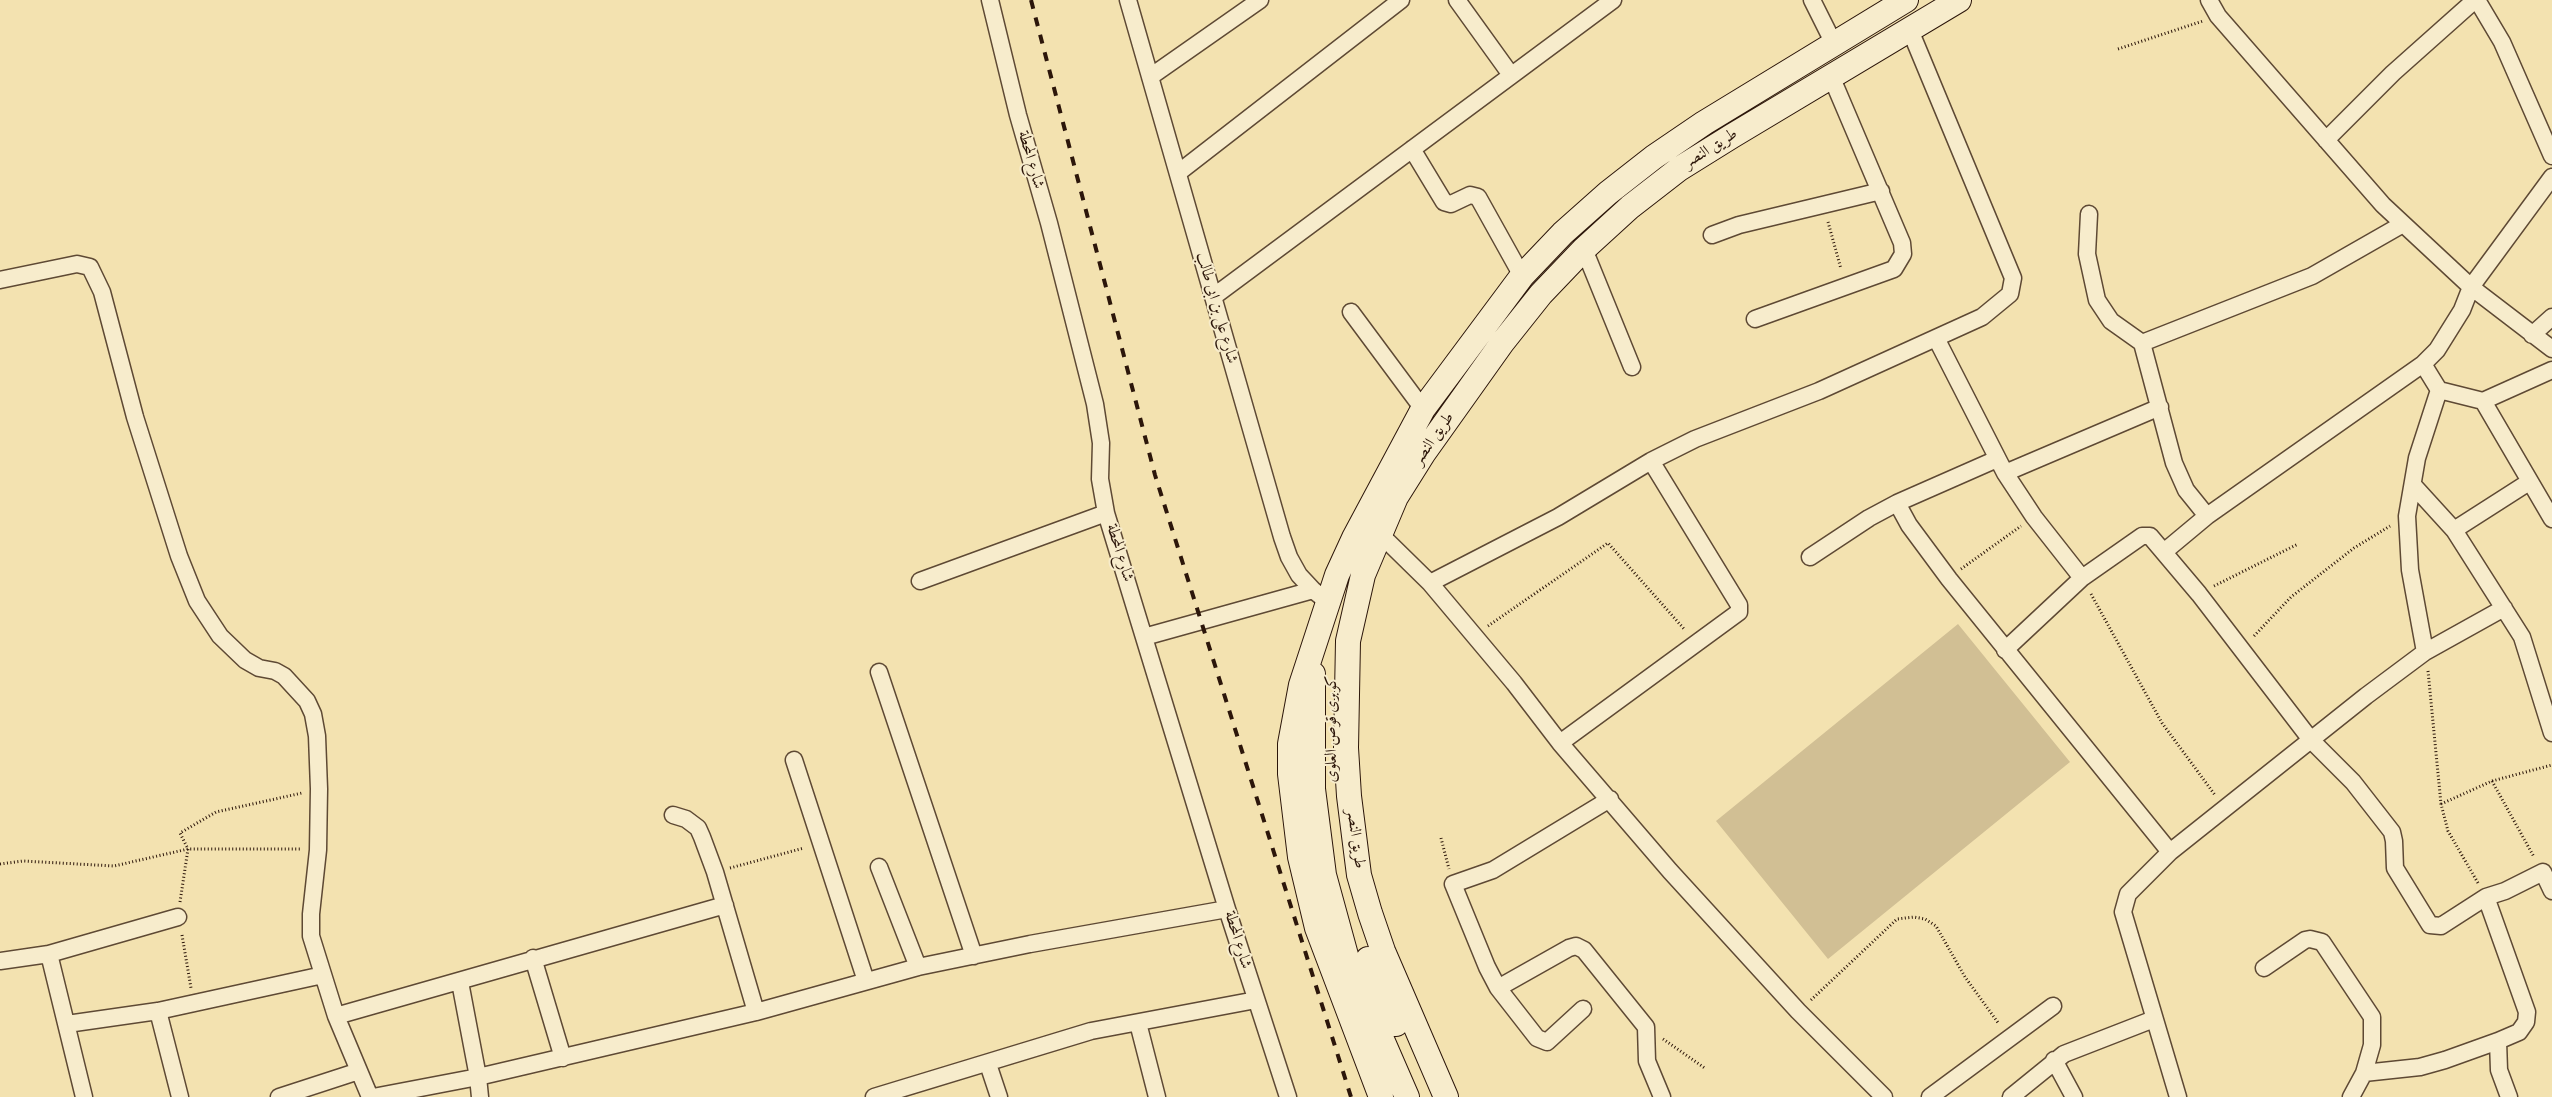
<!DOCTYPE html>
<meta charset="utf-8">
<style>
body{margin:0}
canvas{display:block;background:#f3e2b0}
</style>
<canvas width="2552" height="1097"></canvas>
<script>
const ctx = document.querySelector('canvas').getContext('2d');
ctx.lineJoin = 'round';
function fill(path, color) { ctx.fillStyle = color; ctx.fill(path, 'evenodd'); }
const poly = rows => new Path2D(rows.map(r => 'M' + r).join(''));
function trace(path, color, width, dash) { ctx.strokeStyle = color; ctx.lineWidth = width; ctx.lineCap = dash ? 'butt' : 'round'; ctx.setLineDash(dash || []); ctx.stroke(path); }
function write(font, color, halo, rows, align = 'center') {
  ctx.font = font + ' "IM FELL Double Pica",Amiri,serif'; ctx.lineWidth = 4; ctx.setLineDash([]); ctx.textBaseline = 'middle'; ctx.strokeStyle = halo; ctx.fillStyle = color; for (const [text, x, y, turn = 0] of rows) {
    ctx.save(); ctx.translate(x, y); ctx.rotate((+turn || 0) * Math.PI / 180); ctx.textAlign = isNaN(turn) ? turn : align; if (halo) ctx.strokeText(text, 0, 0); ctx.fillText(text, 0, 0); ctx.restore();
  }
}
fill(poly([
 [1958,624,2070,762,1828,959,1716,821]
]), '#d1bf94');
const street = poly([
 [990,0,1018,115,1049,223,1095,404,1101,443,1100,479,1106,513,1227,909,1288,1097],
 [1128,0,1282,537,1289,557,1299,575,1313,590,1328,602],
 [1457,0,1511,75],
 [1812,0,1834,44],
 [2209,0,2218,16,2383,205,2471,287,2552,349],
 [2477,0,2502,42,2552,156],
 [1150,77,1260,0],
 [2326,140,2393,73,2475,0],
 [1412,149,1444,202,1451,204,1470,195,1478,197,1522,276],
 [1178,173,1401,0],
 [2089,214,2087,254,2097,300,2111,321,2142,343,2174,463,2186,490,2207,516,2423,364,2437,350,2462,310,2471,287,2552,177],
 [1712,235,1739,225,1881,191],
 [1584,249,1632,367],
 [0,280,77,264,90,267,102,292,135,417,179,556,197,601,220,636,245,660,259,668,275,671,284,676,307,701,313,714,317,736,319,789,318,850,311,914,311,936,336,1016,370,1097],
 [1213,297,1613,0],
 [1351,312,1423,409],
 [1755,319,1894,269,1903,254,1902,243,1831,76],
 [2532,335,2552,317],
 [1936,338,2005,473,2034,517,2082,578],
 [2142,343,2312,276,2403,224],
 [2423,364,2439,390,2483,401,2552,370],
 [2483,401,2552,519],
 [2005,473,2160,407],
 [2413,485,2454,530,2522,637,2552,733],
 [1897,503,1997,459],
 [2454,530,2529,482],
 [1379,533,1430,583,1514,683,1560,743,1670,871,1798,1011,1884,1097],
 [2165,551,2207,516],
 [1810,557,1869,518,1897,503,1909,525,1949,579,2170,852],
 [920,581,1106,513],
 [1430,583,1558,517,1651,461,1695,439,1819,391,1982,317,2010,294,2013,278,1910,30],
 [1144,637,1313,590],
 [2005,650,2082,578,2142,536,2150,536,2199,594,2311,740,2353,782,2392,832,2394,841,2395,868,2430,925,2441,926,2486,897,2505,891,2543,872,2552,891],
 [2425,652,2410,570,2407,516,2417,458,2439,390],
 [879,672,974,956],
 [1560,743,1739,612,1739,605,1651,461],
 [794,760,866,981],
 [1610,799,1493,870,1453,884,1487,967,1498,988,1569,948,1576,946,1584,950,1646,1027,1647,1061,1662,1097],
 [673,815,686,819,698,828,702,837,715,872,756,1012],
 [879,867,918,967],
 [2486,897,2527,1012,2526,1022,2519,1032,2498,1041,2499,1070,2509,1097],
 [49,954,84,1097],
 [533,958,563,1058],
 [0,961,49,954,178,917],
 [2264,968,2305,940,2310,939,2322,942,2372,1017,2372,1045,2364,1073,2351,1097],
 [460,982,478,1077,480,1097],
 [1498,988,1537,1038,1547,1042,1583,1009],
 [158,1011,180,1097],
 [336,1016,725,905],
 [1138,1023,1157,1097],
 [67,1024,158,1011,323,975],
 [2054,1060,2074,1097],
 [988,1064,999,1097],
 [2364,1073,2420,1067,2445,1060,2498,1041],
 [279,1097,359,1071],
 [373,1097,478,1077,756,1012,918,967,1030,944,1227,909],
 [874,1097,1091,1031,1256,1000],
 [1930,1097,2053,1006],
 [2011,1097,2064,1054,2154,1019],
 [2178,1097,2123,912,2128,894,2170,852,2366,696,2425,652,2504,608]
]);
const secondary = poly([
 [1313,674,1313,789,1324,875,1347,959,1407,1097],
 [1368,959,1396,1024],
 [1381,1097,1317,928,1300,857,1290,774,1290,744,1301,685,1337,575,1354,538,1423,409,1522,276,1563,233,1608,193,1654,157,1704,123,1906,0],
 [1446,1097,1383,951,1370,913,1359,875,1349,796,1346,748,1348,641,1363,575,1396,497,1423,454,1502,343,1541,294,1584,249,1630,207,1679,169,1732,136,1959,0]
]);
trace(street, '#5e4934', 19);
trace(secondary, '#2c160a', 26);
trace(poly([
 [2118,49,2203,21],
 [1828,222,1841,269],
 [1961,569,2021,526],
 [2214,586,2298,544],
 [2091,594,2162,723,2215,795],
 [1488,626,1608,543,1685,630],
 [2254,636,2291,597,2354,548,2390,526],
 [2428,671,2441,804,2448,831,2478,883],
 [2492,781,2534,857],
 [2441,804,2492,781,2552,765],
 [1441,838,1449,869],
 [0,864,23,861,114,866,188,849,300,849],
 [730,868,804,848],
 [180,902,188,849,180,833,216,812,302,793],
 [182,935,191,988],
 [1811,1000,1897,919,1914,917,1925,919,1936,926,1965,977,1999,1024],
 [1663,1039,1706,1069]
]), '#2c160a', 3, [1, 2.5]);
trace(street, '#f7eccc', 16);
trace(secondary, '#f7eccc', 24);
trace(poly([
 [1031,0,1155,475,1351,1097]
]), '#2c160a', 4, [9, 9]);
write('16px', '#2c160a', '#f7eccc', [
 ["طريق النصر",1711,149,-32],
 ["شارع المحطة",1030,160,74],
 ["شارع على بن ابى طالب",1216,308,74],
 ["طريق النصر",1434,439,-55],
 ["شارع المحطة",1119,553,73],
 ["كوبرى قوص العلوى",1333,729,-90],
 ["طريق النصر",1355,839,82],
 ["شارع المحطة",1237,940,73]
]);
</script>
